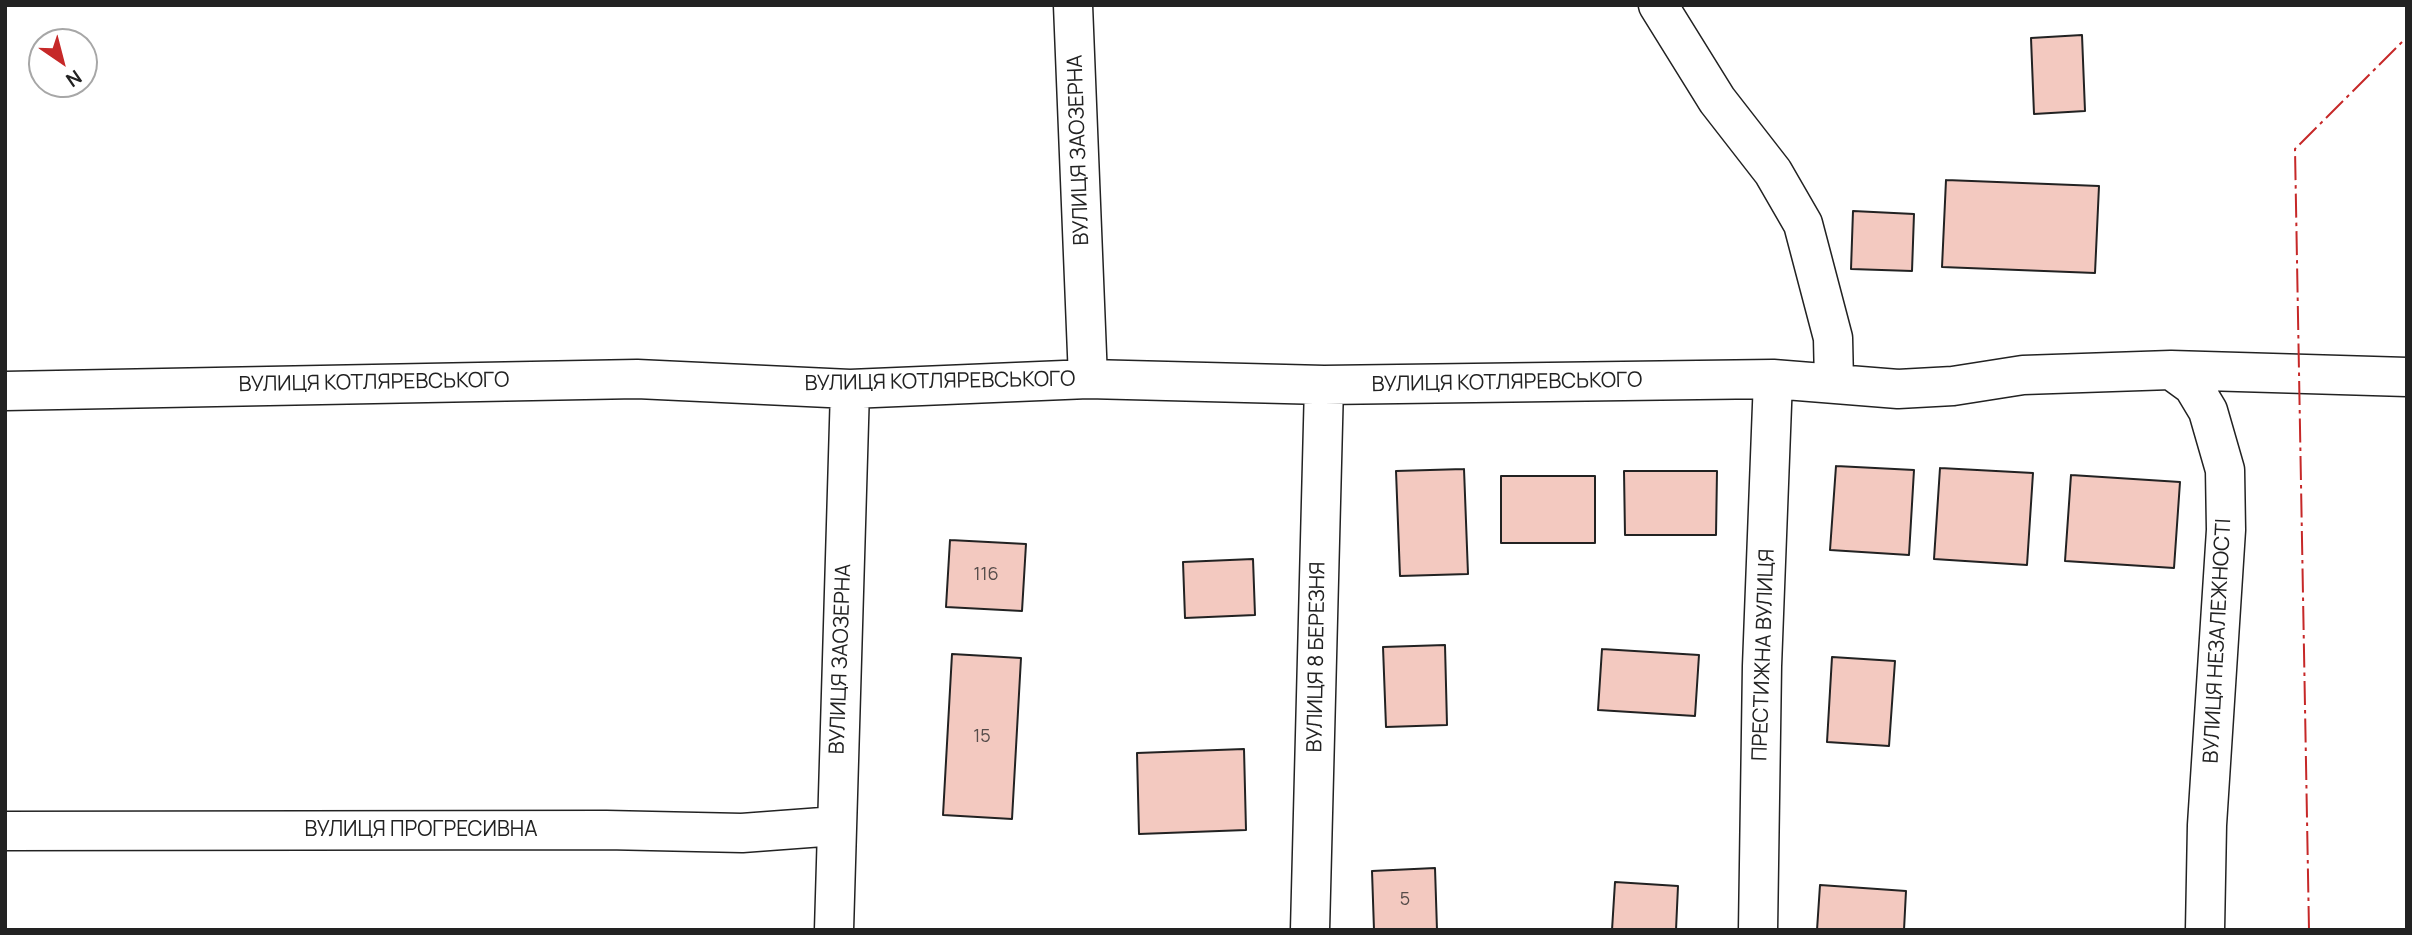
<!DOCTYPE html>
<meta charset="utf-8">
<style>
body{margin:0}
#map{position:relative;width:2412px;height:935px;overflow:hidden;background:#fff;font-family:Manrope,sans-serif}
canvas{display:block}
.frame{position:absolute;inset:0;border:7px solid #222;pointer-events:none}
.north{position:absolute;left:28px;top:28px;width:70px;height:70px;box-sizing:border-box;background:#fff;border:2px solid #a7a7a7;border-radius:50%;rotate:145deg;font-size:19px;font-weight:700;line-height:28px;text-align:center;color:#222}
.north::after{content:'';display:block;margin:auto;width:24px;height:32px;background:#c62828;clip-path:polygon(50% 0,100% 100%,50% 72%,0 100%)}
</style>
<div id="map">
<canvas width="2412" height="935"></canvas>
<div class="frame"></div>
<div class="north">N</div>
</div>
<script>
const ctx = document.querySelector('canvas').getContext('2d');
ctx.lineJoin = 'round';
function fill(path, color) { ctx.fillStyle = color; ctx.fill(path, 'evenodd'); }
const poly = rows => new Path2D(rows.map(r => 'M' + r).join(''));
function trace(path, color, width, dash) { ctx.strokeStyle = color; ctx.lineWidth = width; ctx.lineCap = dash ? 'butt' : 'round'; ctx.setLineDash(dash || []); ctx.stroke(path); }
function write(font, color, halo, rows, align = 'center') {
  ctx.font = font + ' Manrope,sans-serif'; ctx.lineWidth = 5; ctx.setLineDash([]); ctx.textBaseline = 'middle'; ctx.strokeStyle = halo; ctx.fillStyle = color; for (const [text, x, y, turn = 0] of rows) {
    ctx.save(); ctx.translate(x, y); ctx.rotate((+turn || 0) * Math.PI / 180); ctx.textAlign = isNaN(turn) ? turn : align; if (halo) ctx.strokeText(text, 0, 0); ctx.fillText(text, 0, 0); ctx.restore();
  }
}
const building = poly([
 [2082,35,2085,111,2034,114,2031,38,2082,35],
 [1946,180,2099,186,2095,273,1942,267,1946,180],
 [1853,211,1914,214,1912,271,1851,269,1853,211],
 [1836,466,1914,470,1909,555,1830,550,1836,466],
 [1940,468,2033,473,2027,565,1934,559,1940,468],
 [1464,469,1468,574,1400,576,1396,471,1464,469],
 [1624,471,1717,471,1716,535,1625,535,1624,471],
 [2071,475,2180,482,2174,568,2065,561,2071,475],
 [1501,476,1595,476,1595,543,1501,543,1501,476],
 [950,540,1026,544,1022,611,946,607,950,540],
 [1253,559,1255,615,1185,618,1183,562,1253,559],
 [1445,645,1447,725,1386,727,1383,647,1445,645],
 [1602,649,1699,655,1695,716,1598,710,1602,649],
 [952,654,1021,658,1012,819,943,815,952,654],
 [1832,657,1895,661,1889,746,1827,742,1832,657],
 [1244,749,1246,830,1139,834,1137,753,1244,749],
 [1435,868,1437,930,1374,930,1372,871,1435,868],
 [1615,882,1678,886,1676,930,1612,930,1615,882],
 [1820,885,1906,891,1904,930,1817,930,1820,885]
]);
fill(building, '#f3c9c0');
trace(building, '#222', 2);
const minor = poly([
 [1073,5,1088,379],
 [1658,5,1717,100,1773,172,1803,224,1833,338,1834,382],
 [2171,370,2407,377],
 [5,391,637,379,850,389,1088,379,1324,385,1773,379,1898,389,1953,386,2023,375,2171,370,2193,386,2208,411,2225,470,2226,530,2207,825,2205,930],
 [5,831,606,830,742,833,836,826],
 [834,930,850,389],
 [1310,930,1324,385],
 [1758,930,1762,666,1773,379]
]);
trace(minor, '#222', 41);
trace(minor, '#fff', 38);
trace(poly([
 [2407,178,2407,210],
 [2309,930,2295,149,2407,37]
]), '#c62828', 2, [24, 5, 3.5, 5]);
write('18px', '#564c4a', null, [
 ["116",986,575],
 ["15",982,737],
 ["5",1405,900]
]);
write('21px', '#222', '#fff', [
 ["ВУЛИЦЯ ЗАОЗЕРНА",1079,150,-92],
 ["ВУЛИЦЯ КОТЛЯРЕВСЬКОГО",940,382,-1],
 ["ВУЛИЦЯ КОТЛЯРЕВСЬКОГО",374,383,-1],
 ["ВУЛИЦЯ КОТЛЯРЕВСЬКОГО",1507,383,-1],
 ["ВУЛИЦЯ НЕЗАЛЕЖНОСТІ",2218,641,-87],
 ["ПРЕСТИЖНА ВУЛИЦЯ",1764,655,-88],
 ["ВУЛИЦЯ 8 БЕРЕЗНЯ",1317,657,-89],
 ["ВУЛИЦЯ ЗАОЗЕРНА",841,659,-88],
 ["ВУЛИЦЯ ПРОГРЕСИВНА",421,830]
]);
</script>
